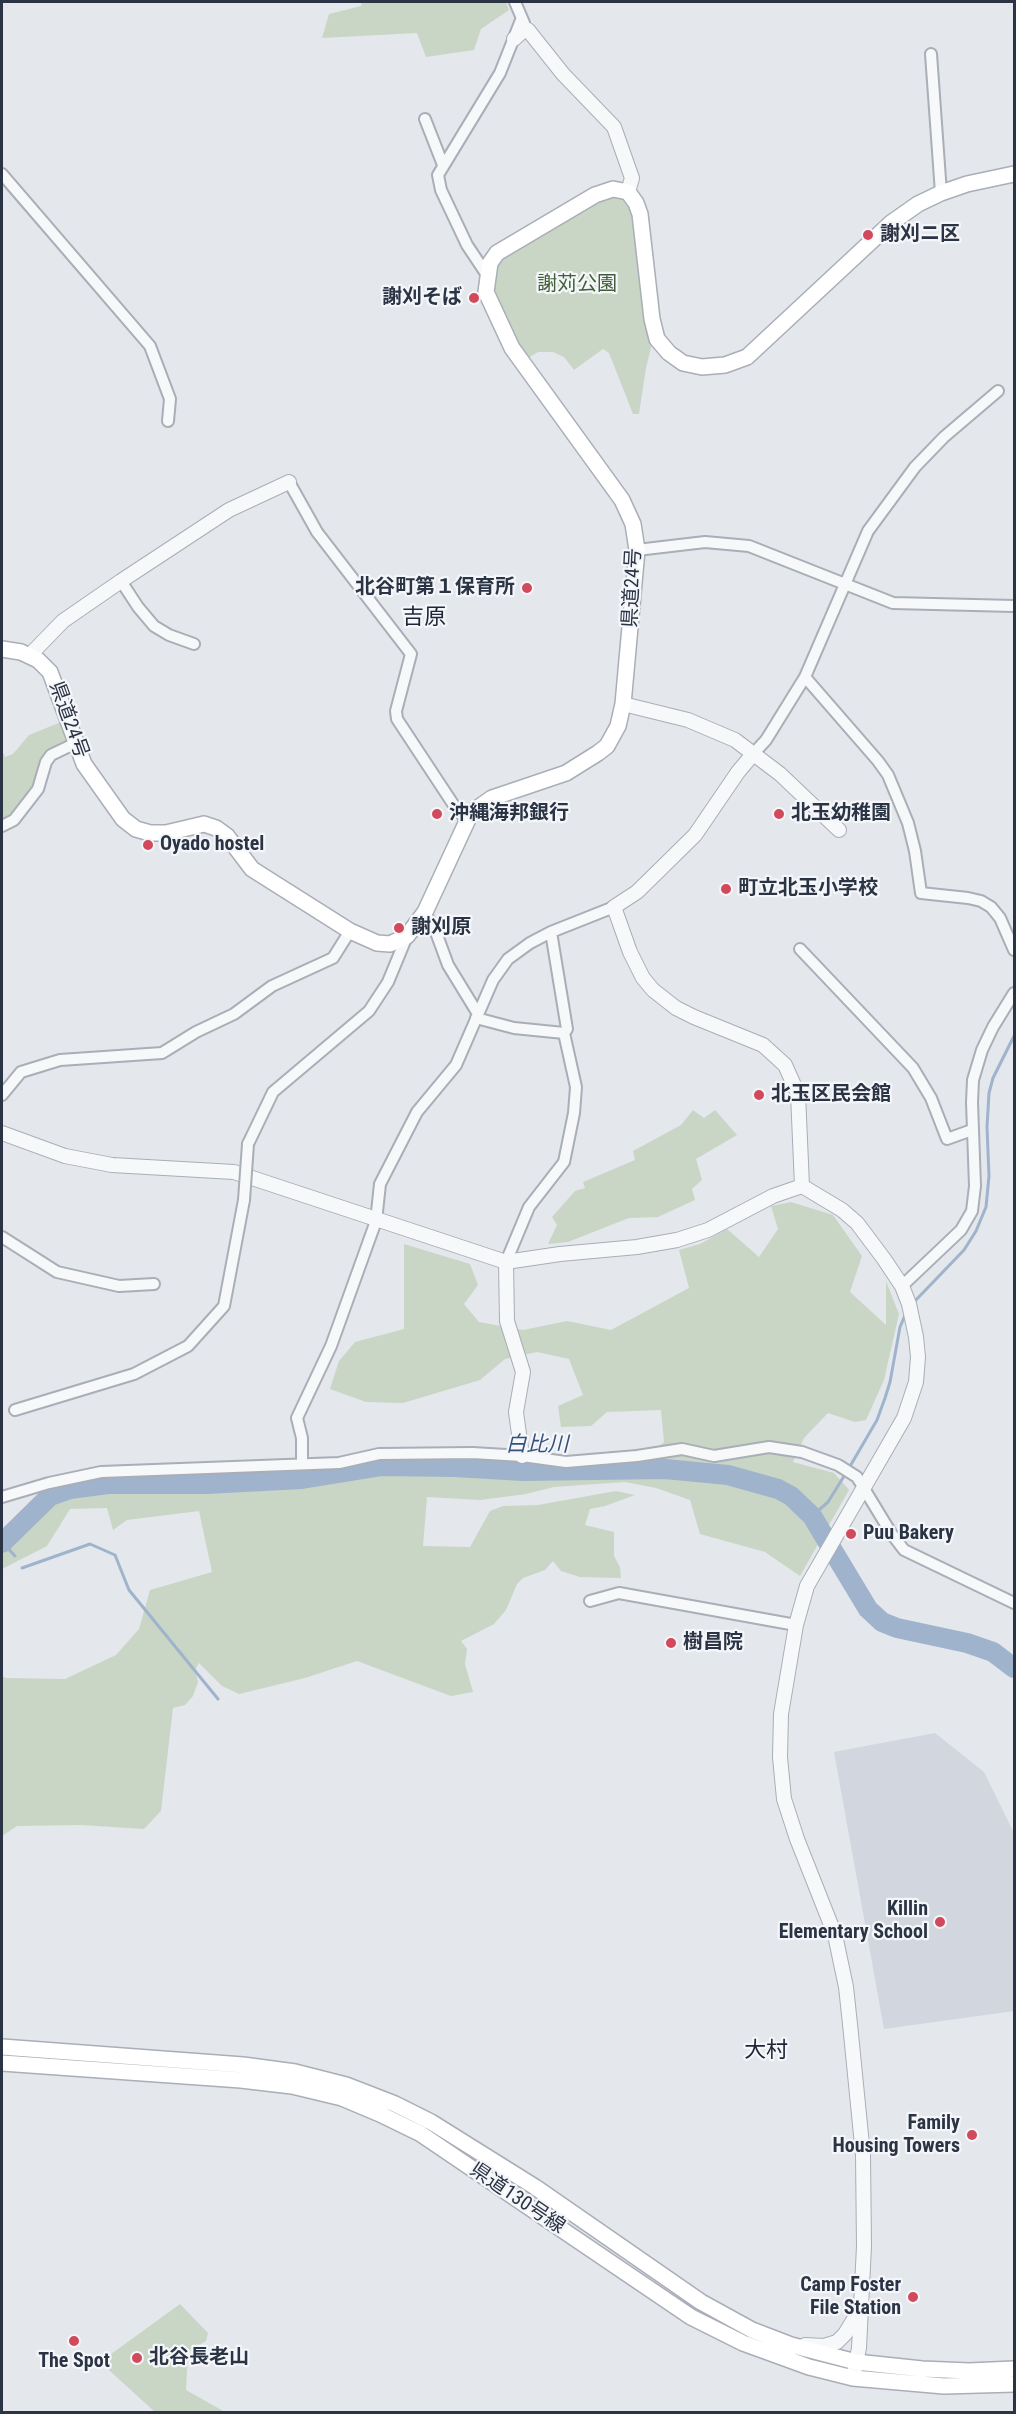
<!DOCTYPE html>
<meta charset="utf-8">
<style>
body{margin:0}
#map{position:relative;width:1016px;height:2414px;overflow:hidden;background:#e4e7ec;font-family:"Roboto Condensed",sans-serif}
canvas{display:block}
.frame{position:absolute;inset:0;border:3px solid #2b3445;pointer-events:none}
</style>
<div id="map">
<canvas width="1016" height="2414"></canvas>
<div class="frame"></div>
</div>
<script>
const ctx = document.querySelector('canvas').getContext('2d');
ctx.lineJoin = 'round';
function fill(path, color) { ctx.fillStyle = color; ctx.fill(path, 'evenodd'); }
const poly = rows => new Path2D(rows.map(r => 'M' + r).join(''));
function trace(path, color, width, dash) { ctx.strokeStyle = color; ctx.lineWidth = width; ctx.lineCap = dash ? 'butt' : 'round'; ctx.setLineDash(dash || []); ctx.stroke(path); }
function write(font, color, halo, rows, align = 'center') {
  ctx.font = font + ' "Roboto Condensed","Noto Sans JP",sans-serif'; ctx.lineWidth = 4.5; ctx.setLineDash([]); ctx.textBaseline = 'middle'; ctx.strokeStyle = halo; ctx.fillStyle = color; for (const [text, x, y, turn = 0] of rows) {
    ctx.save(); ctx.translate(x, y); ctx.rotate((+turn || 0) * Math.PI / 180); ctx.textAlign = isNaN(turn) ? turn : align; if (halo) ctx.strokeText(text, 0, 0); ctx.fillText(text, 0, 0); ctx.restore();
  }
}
fill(poly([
 [935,1733,984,1772,1014,1833,1014,2011,884,2029,834,1752]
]), '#d2d6de');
fill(poly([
 [362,2,506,2,509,10,481,29,474,50,426,57,417,33,322,38,329,14,361,6],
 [613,189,636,203,655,331,646,368,639,414,633,414,609,353,603,349,574,370,564,357,553,352,538,352,522,362,487,275,490,263],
 [66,720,76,743,54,754,38,789,2,826,2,750,5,757,13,754,29,735],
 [693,1110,704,1118,715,1110,737,1135,696,1159,702,1180,692,1189,695,1200,658,1217,629,1218,568,1242,548,1244,557,1225,552,1217,575,1191,585,1188,583,1182,635,1160,633,1151,681,1125],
 [791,1202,833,1215,862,1256,850,1292,886,1325,886,1281,899,1314,884,1380,866,1420,855,1422,828,1413,804,1438,793,1462,834,1473,849,1490,800,1576,765,1552,700,1534,690,1500,656,1488,625,1482,554,1487,526,1494,480,1500,427,1497,423,1546,470,1547,490,1511,503,1506,538,1505,616,1491,635,1495,605,1506,590,1509,585,1525,614,1532,614,1556,620,1567,621,1578,580,1577,561,1571,553,1561,545,1570,523,1578,517,1584,506,1610,494,1624,461,1641,467,1649,465,1664,473,1692,451,1696,357,1661,305,1678,239,1694,222,1686,199,1663,195,1670,198,1682,193,1696,185,1705,173,1708,161,1811,144,1829,81,1825,17,1826,2,1836,2,1676,6,1678,65,1679,116,1655,139,1629,150,1590,212,1572,199,1511,127,1520,113,1530,107,1508,70,1509,47,1546,2,1569,2,1552,7,1549,50,1492,76,1484,124,1478,283,1474,394,1461,591,1468,640,1463,664,1442,661,1410,607,1412,591,1426,561,1427,558,1406,583,1395,569,1359,537,1352,505,1359,480,1380,403,1403,366,1402,330,1389,339,1361,355,1342,404,1329,404,1244,470,1264,478,1285,464,1304,479,1322,523,1330,567,1321,611,1330,689,1288,679,1250,700,1244,727,1229,759,1257,778,1229,771,1206],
 [180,2304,208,2333,206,2341,188,2352,186,2390,225,2412,155,2412,100,2362]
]), '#c9d6c5');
trace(poly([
 [914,1302,964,1250,976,1231,986,1207,989,1176,987,1127,989,1093,993,1078,1014,1036],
 [849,1468,877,1420,885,1398,890,1382,900,1327,906,1313],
 [812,1516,828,1502,846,1473],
 [2,1542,15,1556],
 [22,1568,90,1544,115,1555,129,1590,218,1699]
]), '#9fb4cc', 3);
trace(poly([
 [2,1543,50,1496,70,1489,108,1484,206,1484,302,1479,382,1466,454,1467,523,1471,665,1469,728,1475,778,1489,791,1496,812,1516,868,1609,882,1622,897,1628,967,1643,993,1652,1014,1668]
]), '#9fb4cc', 20);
const minor = poly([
 [515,2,524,23],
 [931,54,941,193],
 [425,119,443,165],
 [2,174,150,346,170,399,168,421],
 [487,275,467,245,441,190,438,175,500,73,521,20],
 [289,482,317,532,411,654,396,711,397,719,453,804,467,821],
 [637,550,705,542,749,546,893,603,1014,606],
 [121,581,138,607,154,626,169,635,194,644],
 [805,677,878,761,888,775,908,823,915,851,921,893,968,898,981,901,991,907,1000,918,1014,950],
 [754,753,766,740,805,677,868,531,915,467,944,437,998,391],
 [2,826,14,820,38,789,46,762,51,755,76,743],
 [425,912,437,935,448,965,478,1014],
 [800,949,913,1068,931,1098,947,1139,972,1130],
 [476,1018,514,1028,564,1033],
 [2,1095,21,1072,60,1060,162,1053,196,1032,234,1014,272,986,333,958,350,931],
 [248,1144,273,1092,369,1011,388,982,407,936],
 [2,1237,57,1272,119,1286,154,1284],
 [506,1262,529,1207,564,1162,574,1113,576,1087,564,1033,567,1029,551,932],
 [902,1286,961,1230,972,1211,975,1186,972,1102,973,1080,982,1050,993,1027,1014,993],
 [15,1410,134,1374,188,1346,224,1306,244,1200],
 [302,1464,302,1438,297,1418,331,1346,376,1221,380,1184,417,1112,456,1065,493,980,508,959,530,943,551,932,614,907],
 [2,1497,49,1483,101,1472,339,1463,379,1454,473,1453,522,1456,566,1462,637,1456,682,1449,714,1456,769,1447,802,1452,838,1465,857,1477,891,1533,904,1550,1014,1603],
 [590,1601,619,1593,796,1625]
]);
const tertiary = poly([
 [514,39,525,29,528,30,563,74,614,127,632,178,628,192],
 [29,656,63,621,121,581,229,510,289,482],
 [623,704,688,720,735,740,780,774,839,830],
 [754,753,738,772,695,835,637,892,614,907,630,952,643,978,653,990,676,1008,694,1017,763,1045,785,1065,798,1094,802,1186],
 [2,1133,65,1156,112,1165,234,1172,506,1262,560,1254,637,1247,677,1240,708,1230,773,1196,802,1186],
 [802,1186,842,1210,857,1223,884,1259,902,1286,909,1304,916,1337,918,1357,916,1382,904,1418,807,1586,796,1625,781,1714,780,1757,784,1799,797,1839,835,1935,846,1987,850,2024,863,2155,864,2246,859,2348,854,2373],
 [506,1262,507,1321,523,1372,516,1412,522,1456],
 [805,2345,824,2346,837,2342,845,2334,859,2311]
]);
const secondary = poly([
 [2,649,21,652,38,660,50,672,84,764,123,819,136,829,150,833,166,833,204,824,216,828,227,836,252,869,350,931,377,943,390,944,407,936,425,912,469,817,475,810,492,798,566,773,598,753,607,746,618,726,623,704,637,550,633,524,622,500,512,348,486,292,490,263,497,253,595,195,613,189,628,192,636,203,640,214,652,319,657,339,669,353,683,363,702,367,725,365,747,357,891,223,918,204,941,193,967,184,1014,174],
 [2,2047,243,2065,295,2072,346,2085,395,2104,431,2122,535,2187,701,2302,752,2330,791,2345,856,2362,922,2369,969,2371,1014,2369],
 [2,2063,241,2080,292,2086,342,2098,380,2114,421,2134,691,2317,743,2343,809,2367,853,2378,944,2386,1014,2384]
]);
trace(minor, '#a9aeb7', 14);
trace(tertiary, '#a9aeb7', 16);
trace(secondary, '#a9aeb7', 18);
trace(minor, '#f7f8fa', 10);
trace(tertiary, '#f7f8fa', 14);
trace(secondary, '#fff', 15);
const minorBridge = poly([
 [244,1200,248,1144]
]);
trace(minorBridge, '#a9aeb7', 14, []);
trace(minorBridge, '#f7f8fa', 10);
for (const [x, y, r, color] of [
 [868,235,6,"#d1495b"],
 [474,298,6,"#d1495b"],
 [527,588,6,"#d1495b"],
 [437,814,6,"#d1495b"],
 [779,814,6,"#d1495b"],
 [148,845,6,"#d1495b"],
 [726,889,6,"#d1495b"],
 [399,928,6,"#d1495b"],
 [759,1095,6,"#d1495b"],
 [851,1534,6,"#d1495b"],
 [671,1643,6,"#d1495b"],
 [940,1922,6,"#d1495b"],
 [972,2135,6,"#d1495b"],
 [913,2297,6,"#d1495b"],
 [74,2341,6,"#d1495b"],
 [137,2358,6,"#d1495b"]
]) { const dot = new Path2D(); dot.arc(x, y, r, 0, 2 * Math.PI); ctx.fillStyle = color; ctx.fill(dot); trace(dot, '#f4f6f9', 2); }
write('bold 20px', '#2b3445', '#f4f6f9', [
 ["謝刈ニ区",880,235],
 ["謝刈そば",462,298,"right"],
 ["北谷町第１保育所",515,588,"right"],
 ["沖縄海邦銀行",449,814],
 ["北玉幼稚園",791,814],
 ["Oyado hostel",160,845],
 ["町立北玉小学校",738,889],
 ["謝刈原",411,928],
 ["北玉区民会館",771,1095],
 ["Puu Bakery",863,1534],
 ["樹昌院",683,1643],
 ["Killin",928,1910,"right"],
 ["Elementary School",928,1933,"right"],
 ["Family",960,2124,"right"],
 ["Housing Towers",960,2147,"right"],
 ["Camp Foster",901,2286,"right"],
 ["File Station",901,2309,"right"],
 ["北谷長老山",149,2358],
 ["The Spot",74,2362,"center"]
], 'left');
write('20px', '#3f6138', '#f4f6f9', [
 ["謝苅公園",577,285]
]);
write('20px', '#2b3445', '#f4f6f9', [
 ["県道24号",633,588,-87],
 ["県道24号",68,720,70],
 ["県道130号線",517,2199,34]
]);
write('italic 21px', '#34527a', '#f4f6f9', [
 ["白比川",537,1446]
]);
write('22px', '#1d2536', '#f4f6f9', [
 ["吉原",424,618],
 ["大村",766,2051]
]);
</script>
